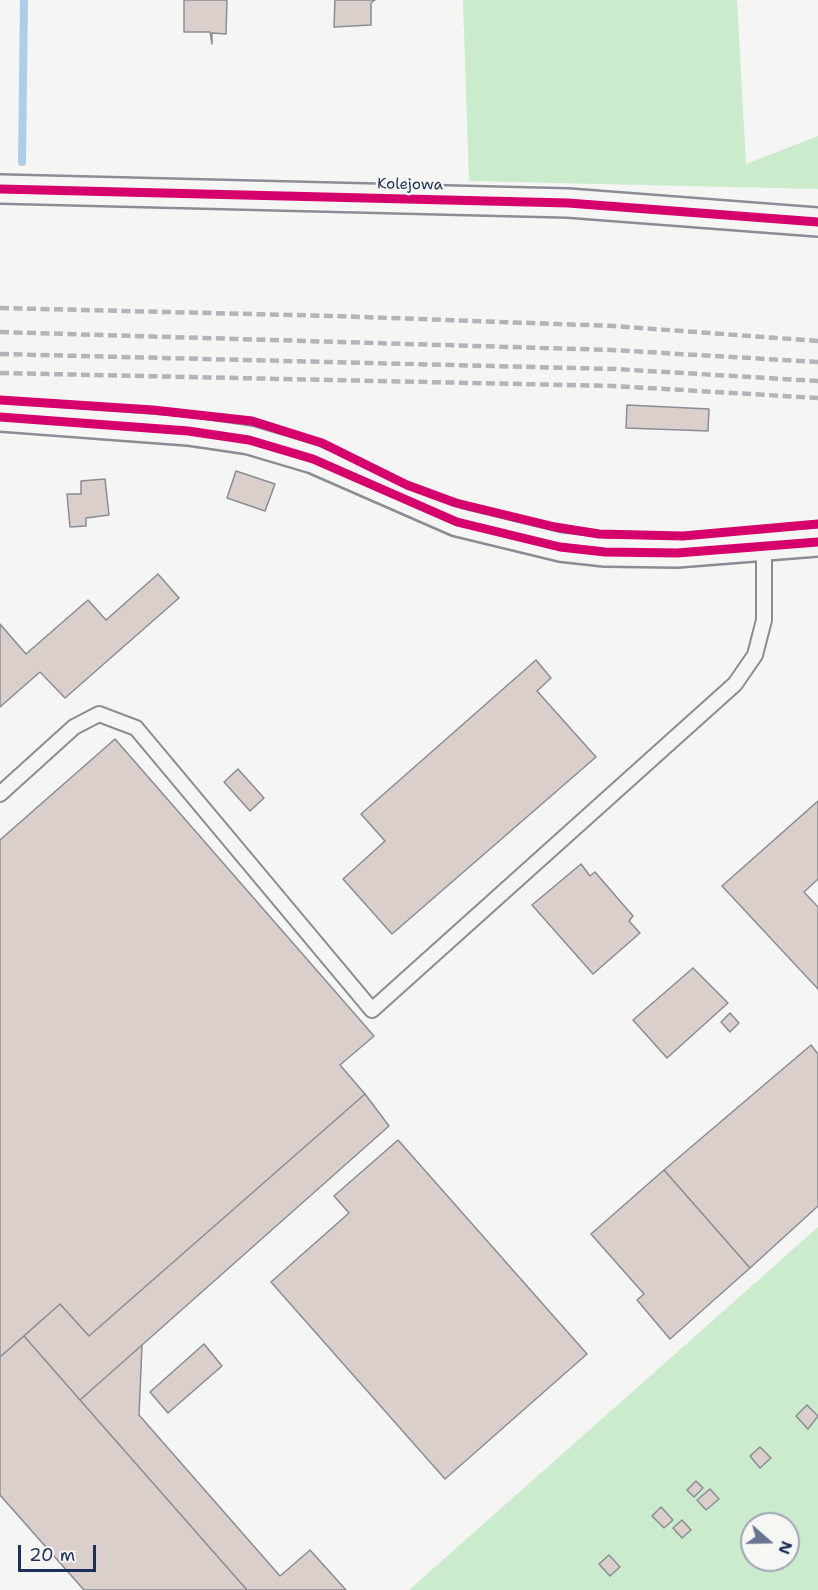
<!DOCTYPE html>
<style>
body{margin:0}
#map{position:relative;width:818px;height:1590px;overflow:hidden;background:#f5f5f3;font-family:"Shantell Sans",sans-serif}
canvas{display:block}
.north{position:absolute;left:740px;top:1512px;width:60px;height:60px;box-sizing:border-box;background:#f6f6f2;border:2px solid #9ea6b7;border-radius:50%;rotate:110deg;font-size:16px;font-weight:700;line-height:24px;text-align:center;color:#1b2f5e}
.north::after{content:'';display:block;margin:auto;width:21px;height:27px;background:#677492;clip-path:polygon(50% 0,100% 100%,50% 72%,0 100%)}
.scale{position:absolute;left:18px;top:1545px;width:78px;height:27px;box-sizing:border-box;border:3px solid #1b2f5e;border-top:0;padding-left:8px;font-size:18px;line-height:21px;white-space:nowrap;color:#1b2f5e;-webkit-text-stroke:4px #f6f6f2;paint-order:stroke}
</style>
<div id="map">
<canvas width="818" height="1590"></canvas>
<div class="north">N</div>
<div class="scale">20 m</div>
</div>
<script>
const ctx = document.querySelector('canvas').getContext('2d');
ctx.lineJoin = 'round';
function fill(path, color) { ctx.fillStyle = color; ctx.fill(path, 'evenodd'); }
const poly = rows => new Path2D(rows.map(r => 'M' + r).join(''));
function trace(path, color, width, dash) { ctx.strokeStyle = color; ctx.lineWidth = width; ctx.lineCap = dash ? 'butt' : 'round'; ctx.setLineDash(dash || []); ctx.stroke(path); }
function write(font, color, halo, rows, align = 'center') {
  ctx.font = font + ' "Shantell Sans",sans-serif'; ctx.lineWidth = 5; ctx.setLineDash([]); ctx.textBaseline = 'middle'; ctx.strokeStyle = halo; ctx.fillStyle = color; for (const [text, x, y, turn = 0] of rows) {
    ctx.save(); ctx.translate(x, y); ctx.rotate((+turn || 0) * Math.PI / 180); ctx.textAlign = isNaN(turn) ? turn : align; if (halo) ctx.strokeText(text, 0, 0); ctx.fillText(text, 0, 0); ctx.restore();
  }
}
fill(poly([
 [463,0,737,0,746,164,818,136,818,189,469,181],
 [818,1227,818,1590,409,1590],
 [752,1524,788,1524,788,1560,752,1560]
]), '#caeccc');
trace(poly([
 [22,162,24,0]
]), '#acceeb', 8);
const building = poly([
 [184,0,227,0,226,34,212,33,212,44,210,32,184,32,184,0],
 [335,0,375,0,371,3,371,25,334,27,335,0],
 [627,405,709,409,708,431,626,428,627,405],
 [236,471,275,484,265,511,227,498,236,471],
 [105,479,109,515,86,518,86,526,70,527,67,494,81,494,81,481,105,479],
 [158,574,179,598,65,698,40,672,0,707,0,624,26,654,88,600,106,620,158,574],
 [536,660,551,678,537,691,596,757,392,934,343,879,385,841,361,814,536,660],
 [115,739,374,1036,340,1065,365,1094,89,1336,60,1304,0,1357,0,840,115,739],
 [238,769,264,798,250,811,224,782,238,769],
 [818,801,818,879,804,892,818,907,818,989,722,886,818,801],
 [581,864,590,876,595,872,633,916,629,921,640,933,593,974,532,905,581,864],
 [693,968,728,1003,667,1058,633,1020,693,968],
 [730,1013,739,1023,730,1032,721,1022,730,1013],
 [811,1045,818,1054,818,1206,750,1268,664,1170,811,1045],
 [365,1094,389,1126,80,1400,24,1336,60,1304,89,1336,365,1094],
 [398,1140,587,1354,445,1479,271,1282,349,1213,334,1196,398,1140],
 [664,1170,750,1268,670,1339,637,1300,644,1294,591,1234,664,1170],
 [24,1336,80,1400,247,1590,84,1590,0,1495,0,1357,24,1336],
 [204,1344,222,1366,168,1413,150,1392,204,1344],
 [142,1345,139,1415,280,1576,310,1550,346,1590,247,1590,80,1400,142,1345],
 [807,1405,818,1416,808,1429,796,1416,807,1405],
 [760,1447,771,1458,760,1468,750,1456,760,1447],
 [696,1481,703,1488,694,1497,687,1490,696,1481],
 [710,1489,719,1499,706,1510,697,1500,710,1489],
 [661,1507,673,1520,664,1528,652,1516,661,1507],
 [682,1520,691,1530,682,1538,673,1528,682,1520],
 [609,1555,620,1567,610,1576,599,1564,609,1555]
]);
fill(building, '#dacfca');
trace(building, '#898d95', 1.5);
const service = poly([
 [0,794,74,727,99,714,136,728,372,1010,735,684,755,655,764,620,764,547]
]);
const minor = poly([
 [0,189,568,203,818,222],
 [0,417,188,431,249,440,313,459,457,522,560,547,605,552,677,553,818,542]
]);
trace(service, '#898d95', 18);
trace(minor, '#898d95', 32);
trace(service, '#f5f5f3', 14);
trace(minor, '#f5f5f3', 27);
trace(poly([
 [0,308,334,316,614,326,818,341],
 [0,332,612,350,818,362],
 [0,354,615,369,818,381],
 [0,373,614,386,818,398]
]), '#b2b4b9', 4.5, [9, 4.5]);
trace(poly([
 [0,189,568,203,818,222],
 [0,400,153,410,252,421,322,443,407,485,456,503,555,527,599,534,683,536,818,524],
 [0,417,188,431,249,440,313,459,457,522,560,547,605,552,677,553,818,542]
]), '#d6006c', 9);
write('15px', '#1b2f5e', '#f6f6f2', [
 ["Kolejowa",410,185,1]
]);
</script>
